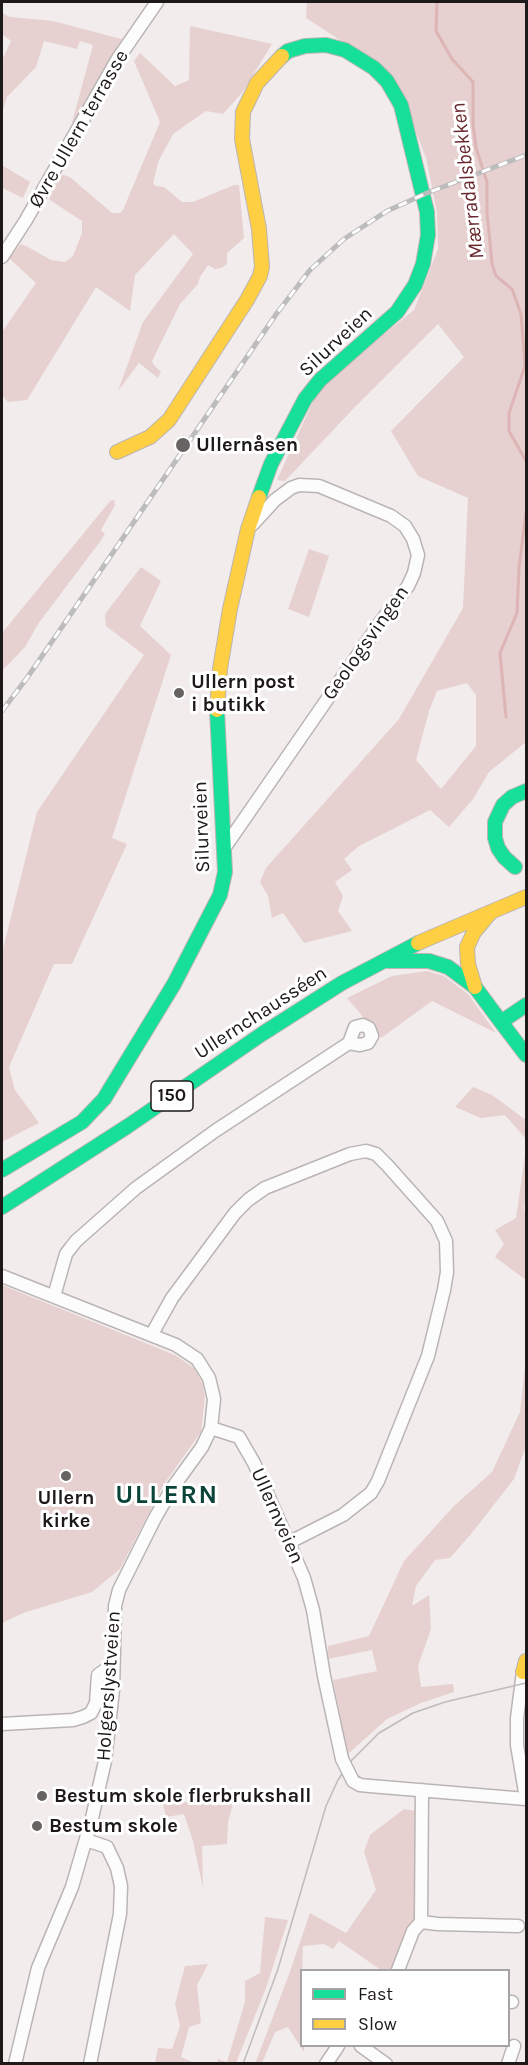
<!DOCTYPE html>
<meta charset="utf-8">
<style>
body{margin:0}
#map{position:relative;width:528px;height:2065px;overflow:hidden;background:#f2ecec;font-family:Karla,sans-serif}
canvas{display:block}
.frame{position:absolute;inset:0;border:3px solid #1e1919;pointer-events:none}
.legend{position:absolute;left:300px;top:1969px;width:210px;height:78px;box-sizing:border-box;background:#fff;border:2px solid #a5a3a3;margin:0;padding:8px 10px;list-style:none;font-size:18px;color:#1e1919}
.legend li{display:flex;align-items:center;gap:12px;height:30px}
.legend b{width:30px;border:2px solid #a5a3a3}
</style>
<div id="map">
<canvas width="528" height="2065"></canvas>
<div class="frame"></div>
<ul class="legend">
<li><b style="height:8px;background:#16e098"></b>Fast</li>
<li><b style="height:8px;background:#ffcf43"></b>Slow</li>
</ul>
</div>
<script>
const ctx = document.querySelector('canvas').getContext('2d');
ctx.lineJoin = 'round';
function fill(path, color) { ctx.fillStyle = color; ctx.fill(path, 'evenodd'); }
const poly = rows => new Path2D(rows.map(r => 'M' + r).join(''));
function trace(path, color, width, dash) { ctx.strokeStyle = color; ctx.lineWidth = width; ctx.lineCap = dash ? 'butt' : 'round'; ctx.setLineDash(dash || []); ctx.stroke(path); }
function write(font, color, halo, rows, align = 'center') {
  ctx.font = font + ' Karla,sans-serif'; ctx.lineWidth = 6; ctx.setLineDash([]); ctx.textBaseline = 'middle'; ctx.strokeStyle = halo; ctx.fillStyle = color; for (const [text, x, y, turn = 0] of rows) {
    ctx.save(); ctx.translate(x, y); ctx.rotate((+turn || 0) * Math.PI / 180); ctx.textAlign = isNaN(turn) ? turn : align; if (halo) ctx.strokeText(text, 0, 0); ctx.fillText(text, 0, 0); ctx.restore();
  }
}
fill(poly([
 [307,2,526,2,526,742,489,772,473,799,449,827,430,810,359,846,344,859,352,870,335,882,343,896,338,911,352,931,304,943,283,913,272,918,268,896,260,882,266,868,399,719,463,608,468,498,418,476,391,431,464,357,438,324,353,409,285,481,277,480,316,395,336,373,414,310,438,249,437,213,426,158,404,100,380,66,306,18],
 [467,683,476,695,476,746,441,789,416,760,429,711,437,691],
 [2,13,10,17,53,21,125,40,76,125,72,123,93,45,80,41,77,49,44,41,36,67,7,97,2,113,2,60,11,41,2,34],
 [190,26,272,44,242,93,223,114,206,111,173,134,158,162,153,184,156,186,164,187,182,202,193,202,234,185,239,185,244,238,227,253,227,264,221,268,215,269,208,265,200,277,198,284,180,304,152,361,154,365,161,372,158,378,139,363,118,391,143,322,193,254,174,234,135,275,130,311,96,287,27,400,8,402,2,395,2,332,36,283,9,258,21,244,28,247,51,260,65,262,73,256,82,233,82,221,50,200,49,196,59,177,63,175,70,177,112,213,120,213,123,210,160,122,134,61,140,53,175,86,189,80],
 [2,160,2,165,30,182,23,198,2,188],
 [114,500,115,505,101,530,105,534,99,543,38,624,25,647,2,671,2,633,110,501],
 [309,549,329,556,309,617,288,609],
 [141,567,161,581,140,626,171,655,112,838,127,844,72,964,54,964,9,1067,15,1090,39,1123,2,1142,2,953,37,812,144,655,106,626,105,614],
 [427,971,444,976,468,994,496,1033,432,1001,381,1038,347,998,392,976],
 [473,1087,492,1095,526,1120,526,1139,505,1115,481,1118,455,1107],
 [526,1149,526,1185,524,1211,526,1211,526,1280,495,1257,504,1244,495,1230,516,1218],
 [2,1285,175,1355,194,1368,202,1382,205,1396,201,1432,164,1484,120,1569,92,1592,23,1613,2,1623],
 [526,1358,526,1446,514,1479,471,1534,450,1558,435,1560,416,1586,412,1606,429,1595,431,1629,418,1666,421,1687,453,1684,454,1692,421,1703,387,1719,348,1754,333,1680,377,1671,372,1650,328,1659,328,1646,369,1636,404,1561,454,1506,492,1472,520,1412],
 [234,1800,228,1822,227,1844,202,1846,203,1888,193,1841,184,1814,166,1817,163,1804,204,1801,215,1806],
 [404,1809,415,1811,418,1909,394,1970,381,1970,339,1941,333,1949,324,1944,303,1946,301,2009,302,2046,304,2046,304,2052,288,2027,275,2032,262,2063,255,2064,288,1977,310,1913,346,1933,376,1890,364,1852,370,1835],
 [265,1917,288,1920,266,1988,236,2063,217,2063,218,2059,227,2062,245,2002,245,1981,260,1973],
 [208,1964,197,1985,201,2023,189,2027,181,2057,194,2063,155,2063,158,2048,172,2049,180,2026,175,2004,185,1966]
]), '#e6d1d0');
trace(poly([
 [437,2,436,31,452,59,473,82,473,124,476,148,487,182,487,212,492,264,496,276,512,289,521,314,525,366,509,413,509,431,526,461],
 [506,717,500,653,517,613,519,568,526,512]
]), '#ddb5b5', 3);
const street = poly([
 [2,257,26,220,117,60,157,2],
 [225,847,382,620,408,586,414,573,418,555,413,539,405,526,391,516,319,486,299,485,291,488,275,500,253,524],
 [2,1276,176,1345,197,1359,209,1378,214,1399,211,1428,202,1447,173,1487,155,1518,119,1590,115,1606,113,1690,105,1761,92,1818,72,1887,38,1968,15,2064],
 [54,1296,66,1254,69,1250,76,1241,136,1188,215,1131,349,1043,355,1027,363,1025,369,1028,372,1036,368,1043,360,1045,349,1043],
 [152,1334,172,1298,235,1213,248,1200,265,1188,350,1154,366,1151,376,1154,387,1165,437,1221,446,1241,447,1272,444,1290,428,1356,378,1481,371,1493,343,1515,290,1542],
 [211,1428,239,1437,254,1463,304,1578,313,1610,324,1676,342,1759],
 [523,1672,517,1718,517,1745,526,1798],
 [2,1724,73,1720,83,1717,91,1713,96,1703,98,1675,105,1670,113,1668],
 [353,1781,360,1785,370,1786,526,1799],
 [86,1840,107,1847,117,1868,121,1886,120,1914,90,2064],
 [421,1922,438,1924,518,1926],
 [398,1970,413,1931,421,1922,422,1790],
 [508,2002,512,2002],
 [361,2046,386,2064],
 [326,2064,338,2046],
 [508,2064,514,2046]
]);
const fast = poly([
 [259,497,271,464,305,399,320,380,397,312,415,285,423,264,428,235,427,212,401,105,387,81,374,68,345,50,326,45,305,46,288,51,282,56],
 [515,867,504,857,498,848,495,838,495,822,503,805,512,797,526,791],
 [388,961,429,961,448,967,475,987,501,1022,526,1005],
 [501,1022,526,1055],
 [2,1170,82,1122,104,1099,174,984,220,895,225,872,217,710],
 [2,1207,128,1126,262,1034,342,983,418,943]
]);
const slow = poly([
 [117,452,150,437,169,420,247,300,260,276,262,267,259,229,242,139,243,112,257,83,282,56],
 [217,710,220,669,230,609,248,529,259,497],
 [418,943,526,897],
 [475,987,468,964,467,947,474,932,490,913],
 [526,1661,523,1672,526,1671]
]);
trace(street, '#bab5b4', 15);
trace(fast, '#bab5b4', 16);
trace(slow, '#bab5b4', 16);
trace(street, '#fdfcfc', 12);
trace(fast, '#16e098', 14);
trace(slow, '#ffcf43', 14);
trace(poly([
 [243,2064,278,1969,326,1806,338,1780,350,1762,379,1733,413,1713,445,1702,526,1683]
]), '#bdbcbc', 1.5);
const rail = poly([
 [2,711,27,678,277,313,310,270,344,239,387,211,427,193,526,155]
]);
trace(rail, '#bdbcbc', 5);
trace(rail, '#fff', 3, [9]);
const streetBridge = poly([
 [342,1759,353,1781]
]);
trace(streetBridge, '#bab5b4', 15, []);
trace(streetBridge, '#fdfcfc', 12);
for (const [x, y, r, color] of [
 [183,445,8,"#686363"],
 [179,693,6,"#686363"],
 [66,1476,6,"#686363"],
 [42,1796,6,"#686363"],
 [37,1826,6,"#686363"]
]) { const dot = new Path2D(); dot.arc(x, y, r, 0, 2 * Math.PI); ctx.fillStyle = color; ctx.fill(dot); trace(dot, '#fff', 2); }
for (const [x, y, w] of [
 [172,1096,42]
]) { const box = new Path2D(); box.roundRect(x - w / 2, y - 15, w, 30, 4.5); ctx.fillStyle = '#fff'; ctx.fill(box); trace(box, '#1e1919', 1.5); }
write('bold 18px', '#1e1919', null, [
 ["150",172,1096]
]);
write('20px', '#1e1919', '#fff', [
 ["Øvre Ullern terrasse",79,129,-60],
 ["Silurveien",336,342,-43],
 ["Geologsvingen",366,643,-55],
 ["Silurveien",202,827,-92],
 ["Ullernchausséen",261,1013,-33],
 ["Ullernveien",277,1516,66],
 ["Holgerslystveien",109,1686,-86]
]);
write('bold 20px', '#1e1919', '#fff', [
 ["Ullernåsen",196,445],
 ["Ullern post",191,682],
 ["i butikk",191,705],
 ["Ullern",66,1498,"center"],
 ["kirke",66,1521,"center"],
 ["Bestum skole flerbrukshall",54,1796],
 ["Bestum skole",49,1826]
], 'left');
write('italic 21px', '#69282d', '#fff', [
 ["Mærradalsbekken",468,181,-97]
]);
ctx.letterSpacing = '1.5px';
write('bold 26px', '#0a4338', '#fff', [
 ["ULLERN",167,1496]
]);
ctx.letterSpacing = '0px';
</script>
